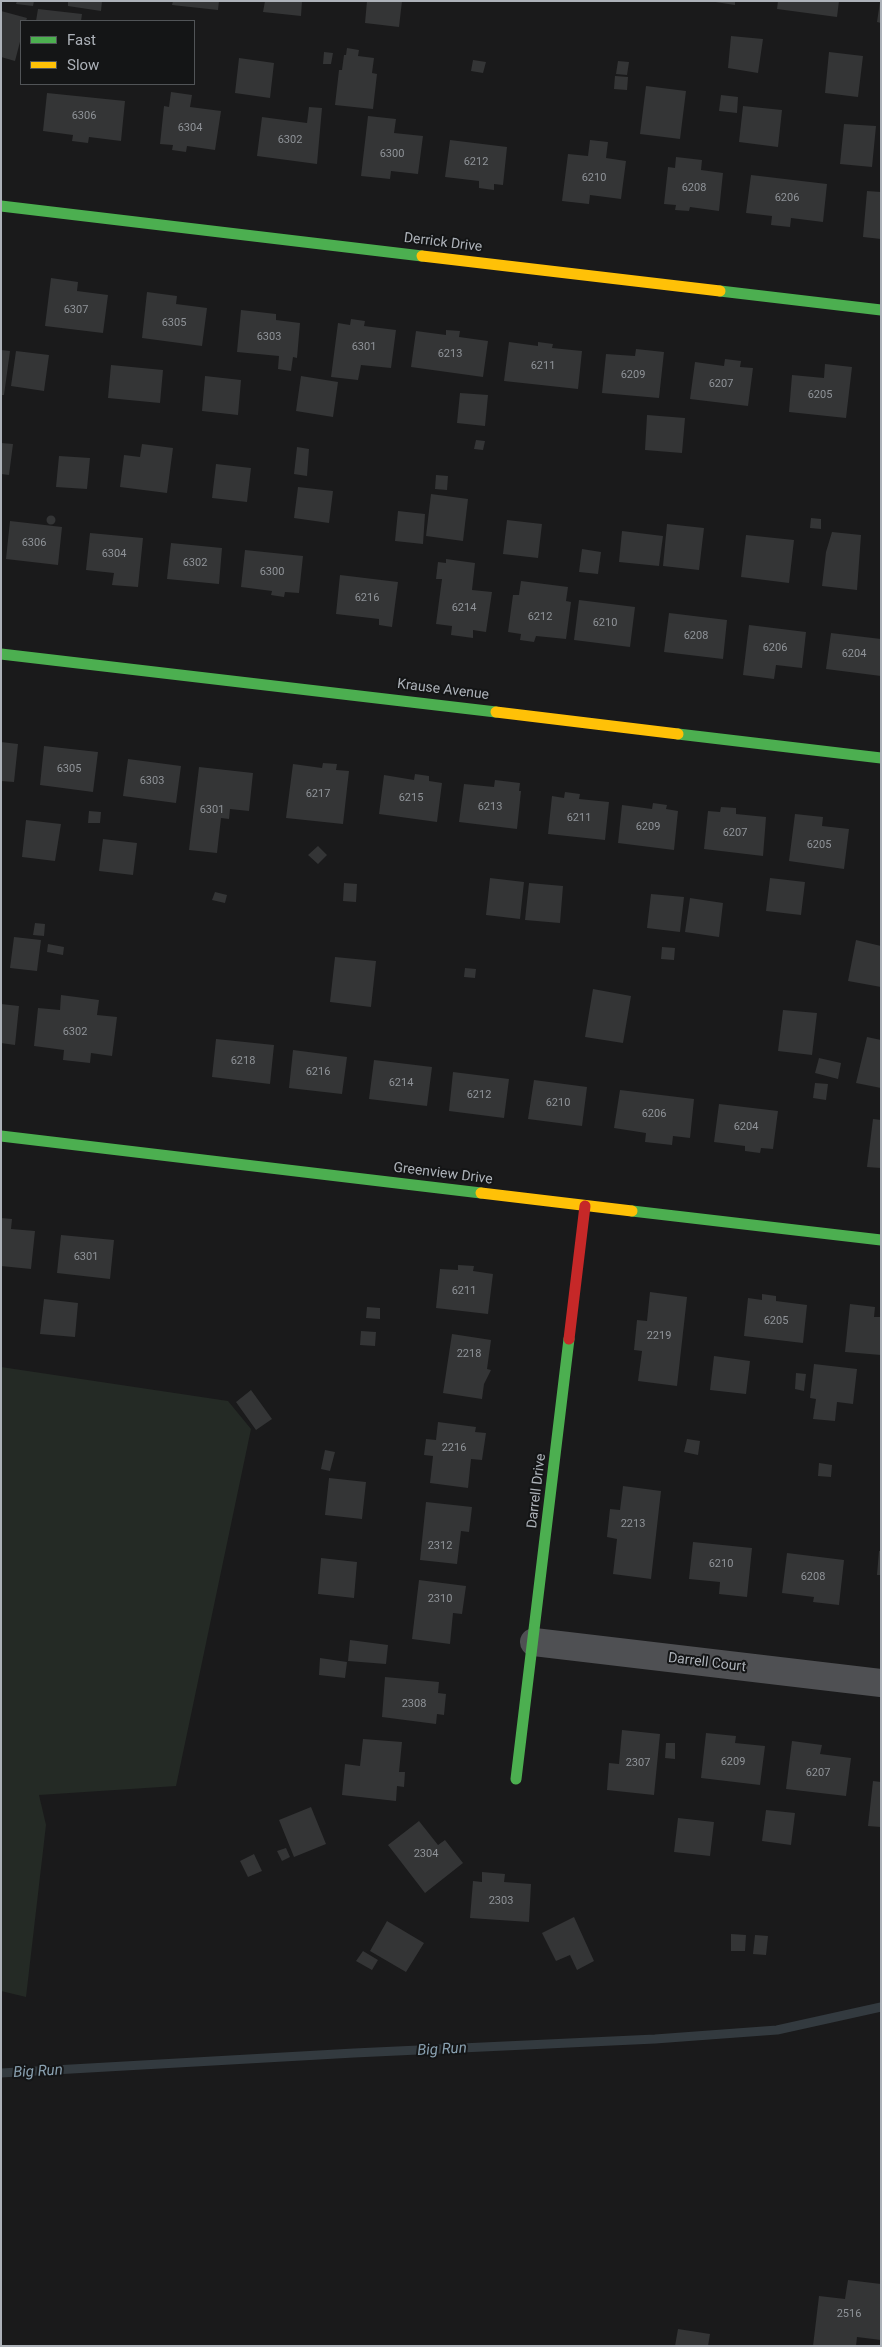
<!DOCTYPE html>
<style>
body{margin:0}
#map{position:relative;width:882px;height:2347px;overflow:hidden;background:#1a1a1b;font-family:Roboto,sans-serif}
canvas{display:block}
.frame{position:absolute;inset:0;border:2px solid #adb2b9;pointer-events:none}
.legend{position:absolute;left:20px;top:20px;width:175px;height:65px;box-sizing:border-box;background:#141516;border:1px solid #515457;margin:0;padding:6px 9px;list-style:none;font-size:15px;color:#adb2b9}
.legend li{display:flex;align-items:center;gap:10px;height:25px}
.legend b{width:25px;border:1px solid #515457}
</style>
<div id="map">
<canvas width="882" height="2347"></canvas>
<div class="frame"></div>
<ul class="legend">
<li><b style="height:6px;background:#4caf50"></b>Fast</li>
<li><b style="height:6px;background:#ffc107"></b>Slow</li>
</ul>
</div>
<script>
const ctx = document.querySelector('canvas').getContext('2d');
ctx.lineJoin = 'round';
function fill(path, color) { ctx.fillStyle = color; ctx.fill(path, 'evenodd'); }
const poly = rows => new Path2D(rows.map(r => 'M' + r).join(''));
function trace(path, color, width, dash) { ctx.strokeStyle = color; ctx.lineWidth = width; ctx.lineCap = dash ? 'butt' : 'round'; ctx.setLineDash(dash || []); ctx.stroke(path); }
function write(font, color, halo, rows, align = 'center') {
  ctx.font = font + ' Roboto,sans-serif'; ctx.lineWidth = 4; ctx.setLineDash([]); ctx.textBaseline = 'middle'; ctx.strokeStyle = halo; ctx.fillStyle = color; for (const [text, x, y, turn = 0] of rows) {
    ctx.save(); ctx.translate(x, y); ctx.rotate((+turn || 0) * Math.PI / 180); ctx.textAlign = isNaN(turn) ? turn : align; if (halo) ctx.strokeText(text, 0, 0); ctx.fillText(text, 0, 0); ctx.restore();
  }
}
fill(poly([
 [1,1367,228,1401,251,1429,176,1786,39,1795,46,1825,26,1997,1,1991]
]), '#242a25');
trace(poly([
 [1,2073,354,2053,655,2039,777,2030,881,2007]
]), '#333a3f', 9);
fill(poly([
 [17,1,34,1,33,6,16,4],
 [68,1,102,1,101,11,68,6],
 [173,1,219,1,218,10,172,5],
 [265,1,302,1,301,16,263,12],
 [367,1,402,1,399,27,365,23],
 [709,1,735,1,735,5],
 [778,1,839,1,837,17,777,9],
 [880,2,881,2,881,23,877,22],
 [38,9,82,14,81,21,36,21],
 [1,11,27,18,26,21,21,21,21,38,15,61,1,57],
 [731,36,763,39,758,73,728,68],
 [347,48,359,50,358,56,374,58,372,73,377,74,373,109,335,105,339,70,342,70,344,55,346,55],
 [324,52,333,53,331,64,323,64],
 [829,52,863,56,858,97,825,93],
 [239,58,274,63,270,98,235,93],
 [473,60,486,62,483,73,471,71],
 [618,61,629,62,627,75,616,74],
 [615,76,628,77,627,90,614,89],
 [646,86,686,91,680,139,640,134],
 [171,92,192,95,190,107,221,111,215,150,187,146,186,152,172,150,173,145,160,144,164,106,169,107],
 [47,93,125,101,121,141,89,137,88,143,72,141,73,135,43,131],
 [721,95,738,97,737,113,719,111],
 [743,106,782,110,778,147,739,142],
 [309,107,322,108,317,164,257,156,262,117,307,123],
 [368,116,396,119,394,133,423,136,418,174,391,171,390,179,361,176],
 [844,124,876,126,872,167,840,164],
 [450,140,507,147,503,185,494,184,494,190,479,188,479,181,445,177],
 [590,140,608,142,606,158,626,161,621,199,590,195,589,204,562,201,568,154,588,156],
 [676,157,702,160,701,170,723,173,719,211,690,207,689,211,675,210,676,205,664,204,668,167,675,168],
 [751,175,827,184,823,222,791,218,790,227,771,225,772,216,746,213],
 [867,191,881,192,881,239,863,237],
 [51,278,78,282,77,291,108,295,103,333,45,326],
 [147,292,177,296,176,304,207,308,202,346,142,338],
 [241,310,276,314,276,320,300,323,297,358,293,357,291,371,278,369,279,356,237,352],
 [351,319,365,321,364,326,396,330,391,368,361,365,358,380,331,377,338,323,350,325],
 [446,330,460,331,459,337,488,341,483,377,411,367,416,331,446,335],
 [509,342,538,346,538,342,553,344,552,348,582,351,578,389,504,381],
 [636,349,664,352,659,398,602,393,606,354,635,356],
 [1,350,10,351,4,395,1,395],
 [16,351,49,355,44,391,11,386],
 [725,359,741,361,740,367,753,368,748,406,690,399,695,362,724,366],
 [825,364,852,367,846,418,789,412,792,375,824,378],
 [111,365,163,370,160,403,108,398],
 [205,376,241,380,238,415,202,411],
 [301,376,338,382,333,417,296,411],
 [460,393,488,395,485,426,457,423],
 [647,415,685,418,682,453,645,450],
 [476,440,485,441,483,450,474,449],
 [1,443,13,444,9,475,1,474],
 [142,444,173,448,167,493,120,487,124,455,140,457],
 [297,447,309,449,307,476,294,474],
 [59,456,90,458,87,489,56,487],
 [216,464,251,468,247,502,212,498],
 [436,475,448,476,447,490,435,489],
 [298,487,333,491,329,523,294,518],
 [431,494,468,499,463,541,426,536],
 [398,511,425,514,423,544,395,541],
 '46.5 520a4.5 4.5 0 1 1 9 0a4.5 4.5 0 1 1-9 0Z',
 [811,518,821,519,821,529,810,528],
 [507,520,542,524,538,558,503,554],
 [10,521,62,527,58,565,6,559],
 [667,524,704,528,699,570,663,566],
 [622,531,663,536,659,566,619,562],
 [832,532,861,535,857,590,822,586,826,552],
 [90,533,143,538,138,587,112,585,114,573,86,570],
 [746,535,794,540,789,583,741,577],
 [171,543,222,548,219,584,167,579],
 [582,549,601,552,598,574,579,572],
 [245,550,303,556,299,593,285,592,284,597,271,595,272,591,241,587],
 [446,559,475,563,472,590,492,592,486,632,473,630,473,638,451,635,452,626,436,624,442,579,436,579,438,562,446,563],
 [340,575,398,582,392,627,379,625,379,619,336,614],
 [521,581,568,587,566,601,571,602,566,639,536,636,534,642,520,640,521,634,508,632,513,595,519,595],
 [579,600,635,607,630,647,574,640],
 [669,613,727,620,723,659,664,652],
 [749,625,806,632,802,668,776,665,774,679,743,675],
 [831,633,881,639,881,676,826,669],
 [1,742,18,744,14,782,1,781],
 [44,746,98,752,93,792,40,785],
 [128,759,181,766,176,803,123,796],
 [323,763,337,764,336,770,349,771,343,824,286,818,293,764,322,768],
 [199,767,253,773,249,811,230,809,229,819,221,818,217,853,189,850],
 [415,774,429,776,429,781,442,783,437,822,379,814,384,775,414,780],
 [495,780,520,783,519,791,521,791,517,829,459,822,464,784,494,787],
 [565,792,580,794,579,799,609,802,605,840,548,834,552,796,564,798],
 [653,803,667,805,666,809,678,811,674,850,618,843,622,805,652,809],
 [721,807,736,808,736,814,766,817,763,856,704,849,708,811,720,812],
 [89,811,101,812,100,823,88,823],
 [795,814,823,817,822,826,849,829,844,869,789,861],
 [26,820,61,824,55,861,22,857],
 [103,839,137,843,133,875,99,871],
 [318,846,327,855,318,864,308,855],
 [490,878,524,882,520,919,486,915],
 [770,878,805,882,801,915,766,911],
 [344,883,357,884,356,902,343,901],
 [529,883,563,886,560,923,525,920],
 [215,892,227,895,225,903,212,900],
 [651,894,684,897,680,932,647,928],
 [690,898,723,903,719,937,685,932],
 [35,923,45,924,44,936,33,935],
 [14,937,41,940,37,971,10,968],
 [856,940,881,946,881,987,848,981],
 [48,944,64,947,63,955,47,952],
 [662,947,675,948,674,960,661,959],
 [335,957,376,961,371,1007,330,1002],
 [465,968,476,969,475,978,464,977],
 [593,989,631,996,623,1043,585,1037],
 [61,995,99,1000,97,1015,117,1017,112,1056,91,1053,90,1063,63,1060,64,1050,34,1046,38,1008,60,1010],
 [1,1004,19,1006,15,1045,1,1043],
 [783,1010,817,1013,812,1055,778,1051],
 [867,1037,881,1040,881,1088,856,1083],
 [216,1039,274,1045,270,1084,212,1077],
 [293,1050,347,1057,342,1094,289,1088],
 [819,1058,841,1063,838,1079,815,1073],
 [374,1060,432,1067,427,1106,369,1099],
 [453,1072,509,1079,504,1118,449,1111],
 [534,1080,587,1087,582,1126,528,1119],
 [815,1083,828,1084,826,1100,813,1098],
 [620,1090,694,1099,690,1138,673,1136,672,1145,645,1142,646,1133,614,1128],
 [719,1104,778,1111,773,1149,761,1148,760,1153,745,1151,745,1146,714,1142],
 [873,1119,881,1120,881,1168,867,1167],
 [1,1218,12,1219,11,1229,35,1231,31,1269,1,1266],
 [61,1235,114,1240,110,1279,57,1273],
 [458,1265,474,1266,473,1271,493,1274,488,1314,436,1308,440,1269,458,1270],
 [650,1292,687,1297,677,1386,638,1381,642,1351,634,1350,637,1320,647,1321],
 [762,1294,776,1296,776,1301,807,1305,803,1343,744,1336,748,1298,762,1300],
 [44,1299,78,1303,75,1337,40,1334],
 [850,1304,875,1307,874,1317,881,1317,881,1355,845,1352],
 [367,1307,380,1308,380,1319,366,1318],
 [361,1331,376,1332,375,1346,360,1345],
 [452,1334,491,1340,487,1369,491,1370,484,1384,482,1399,443,1393],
 [714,1356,750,1361,746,1394,710,1390],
 [814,1364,857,1369,853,1404,837,1402,835,1421,813,1419,816,1399,810,1398],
 [796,1373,806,1374,804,1391,795,1389],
 [251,1390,272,1419,256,1430,236,1402],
 [438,1422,476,1427,475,1432,486,1433,482,1460,471,1459,468,1488,430,1483,433,1456,424,1455,426,1439,436,1440],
 [687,1439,700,1441,698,1455,684,1452],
 [325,1450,335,1452,330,1471,321,1469],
 [819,1463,832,1465,831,1477,818,1476],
 [329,1478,366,1482,362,1519,325,1515],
 [623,1486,661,1491,651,1579,613,1574,617,1539,607,1537,610,1509,620,1510],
 [426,1502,472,1507,469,1532,461,1531,457,1564,420,1560],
 [693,1542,752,1548,747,1597,719,1594,720,1582,689,1579],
 [879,1551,881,1551,881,1575,877,1575],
 [787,1553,844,1560,839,1605,813,1602,814,1597,782,1593],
 [321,1558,357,1562,354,1598,318,1594],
 [419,1580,466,1586,462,1614,453,1613,450,1644,412,1639],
 [350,1640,388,1645,386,1664,348,1661],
 [320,1658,347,1662,345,1678,319,1675],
 [385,1677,439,1682,438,1693,446,1694,444,1715,437,1714,436,1724,382,1717],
 [622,1730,660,1734,654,1795,607,1790,609,1763,619,1764],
 [706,1733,736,1736,735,1743,765,1746,760,1785,701,1778],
 [363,1739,402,1742,399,1772,405,1772,404,1787,397,1786,396,1801,342,1795,345,1764,360,1766],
 [792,1741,822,1745,820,1754,851,1758,846,1796,786,1789],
 [666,1743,675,1743,675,1759,665,1758],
 [873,1781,881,1782,881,1827,868,1826],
 [311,1807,326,1844,294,1857,279,1820],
 [766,1810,795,1813,791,1845,762,1841],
 [678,1818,714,1822,710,1856,674,1852],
 [419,1821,438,1845,445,1840,463,1863,425,1893,388,1845],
 [286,1848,290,1857,282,1861,277,1851],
 [254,1854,262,1871,248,1877,240,1861],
 [482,1872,505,1874,504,1882,531,1884,529,1922,470,1918,473,1881,482,1882],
 [574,1917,594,1961,577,1970,570,1955,556,1961,542,1933],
 [387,1921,424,1943,406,1972,370,1951],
 [731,1934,746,1935,745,1951,731,1951],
 [755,1935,768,1936,766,1955,753,1954],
 [363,1951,378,1960,372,1970,356,1961],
 [848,2280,881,2284,881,2340,857,2337,856,2346,813,2346,819,2296,845,2299],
 [678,2329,710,2334,708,2346,675,2346]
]), '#343536');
trace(poly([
 [534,1642,881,1683]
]), '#4f5053', 28);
trace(poly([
 [1,206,422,256],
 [720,291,881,310],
 [1,654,496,712],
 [678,734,881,758],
 [1,1136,481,1193],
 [632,1211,881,1240],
 [516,1779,569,1339]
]), '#4caf50', 11);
trace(poly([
 [422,256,720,291],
 [496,712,678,734],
 [481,1193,632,1211]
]), '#ffc107', 11);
trace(poly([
 [569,1339,585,1206]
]), '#c62828', 11);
write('11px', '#8f9398', null, [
 ["6306",84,116],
 ["6304",190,128],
 ["6302",290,140],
 ["6300",392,154],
 ["6212",476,162],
 ["6210",594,178],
 ["6208",694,188],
 ["6206",787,198],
 ["6307",76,310],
 ["6305",174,323],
 ["6303",269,337],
 ["6301",364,347],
 ["6213",450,354],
 ["6211",543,366],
 ["6209",633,375],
 ["6207",721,384],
 ["6205",820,395],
 ["6306",34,543],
 ["6304",114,554],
 ["6302",195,563],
 ["6300",272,572],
 ["6216",367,598],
 ["6214",464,608],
 ["6212",540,617],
 ["6210",605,623],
 ["6208",696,636],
 ["6206",775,648],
 ["6204",854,654],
 ["6305",69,769],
 ["6303",152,781],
 ["6217",318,794],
 ["6215",411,798],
 ["6213",490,807],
 ["6301",212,810],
 ["6211",579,818],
 ["6209",648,827],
 ["6207",735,833],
 ["6205",819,845],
 ["6302",75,1032],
 ["6218",243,1061],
 ["6216",318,1072],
 ["6214",401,1083],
 ["6212",479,1095],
 ["6210",558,1103],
 ["6206",654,1114],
 ["6204",746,1127],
 ["6301",86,1257],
 ["6211",464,1291],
 ["6205",776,1321],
 ["2219",659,1336],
 ["2218",469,1354],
 ["2216",454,1448],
 ["2213",633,1524],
 ["2312",440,1546],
 ["6210",721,1564],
 ["6208",813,1577],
 ["2310",440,1599],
 ["2308",414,1704],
 ["6209",733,1762],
 ["2307",638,1763],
 ["6207",818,1773],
 ["2304",426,1854],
 ["2303",501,1901],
 ["2516",849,2314]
]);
write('14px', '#adb2b9', '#141516', [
 ["Derrick Drive",443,243,7],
 ["Krause Avenue",443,690,7],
 ["Greenview Drive",443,1174,7],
 ["Darrell Drive",537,1491,-83],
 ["Darrell Court",707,1663,7]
]);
write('italic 15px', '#89a0b0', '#141516', [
 ["Big Run",442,2050,-3],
 ["Big Run",38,2072,-3]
]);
</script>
